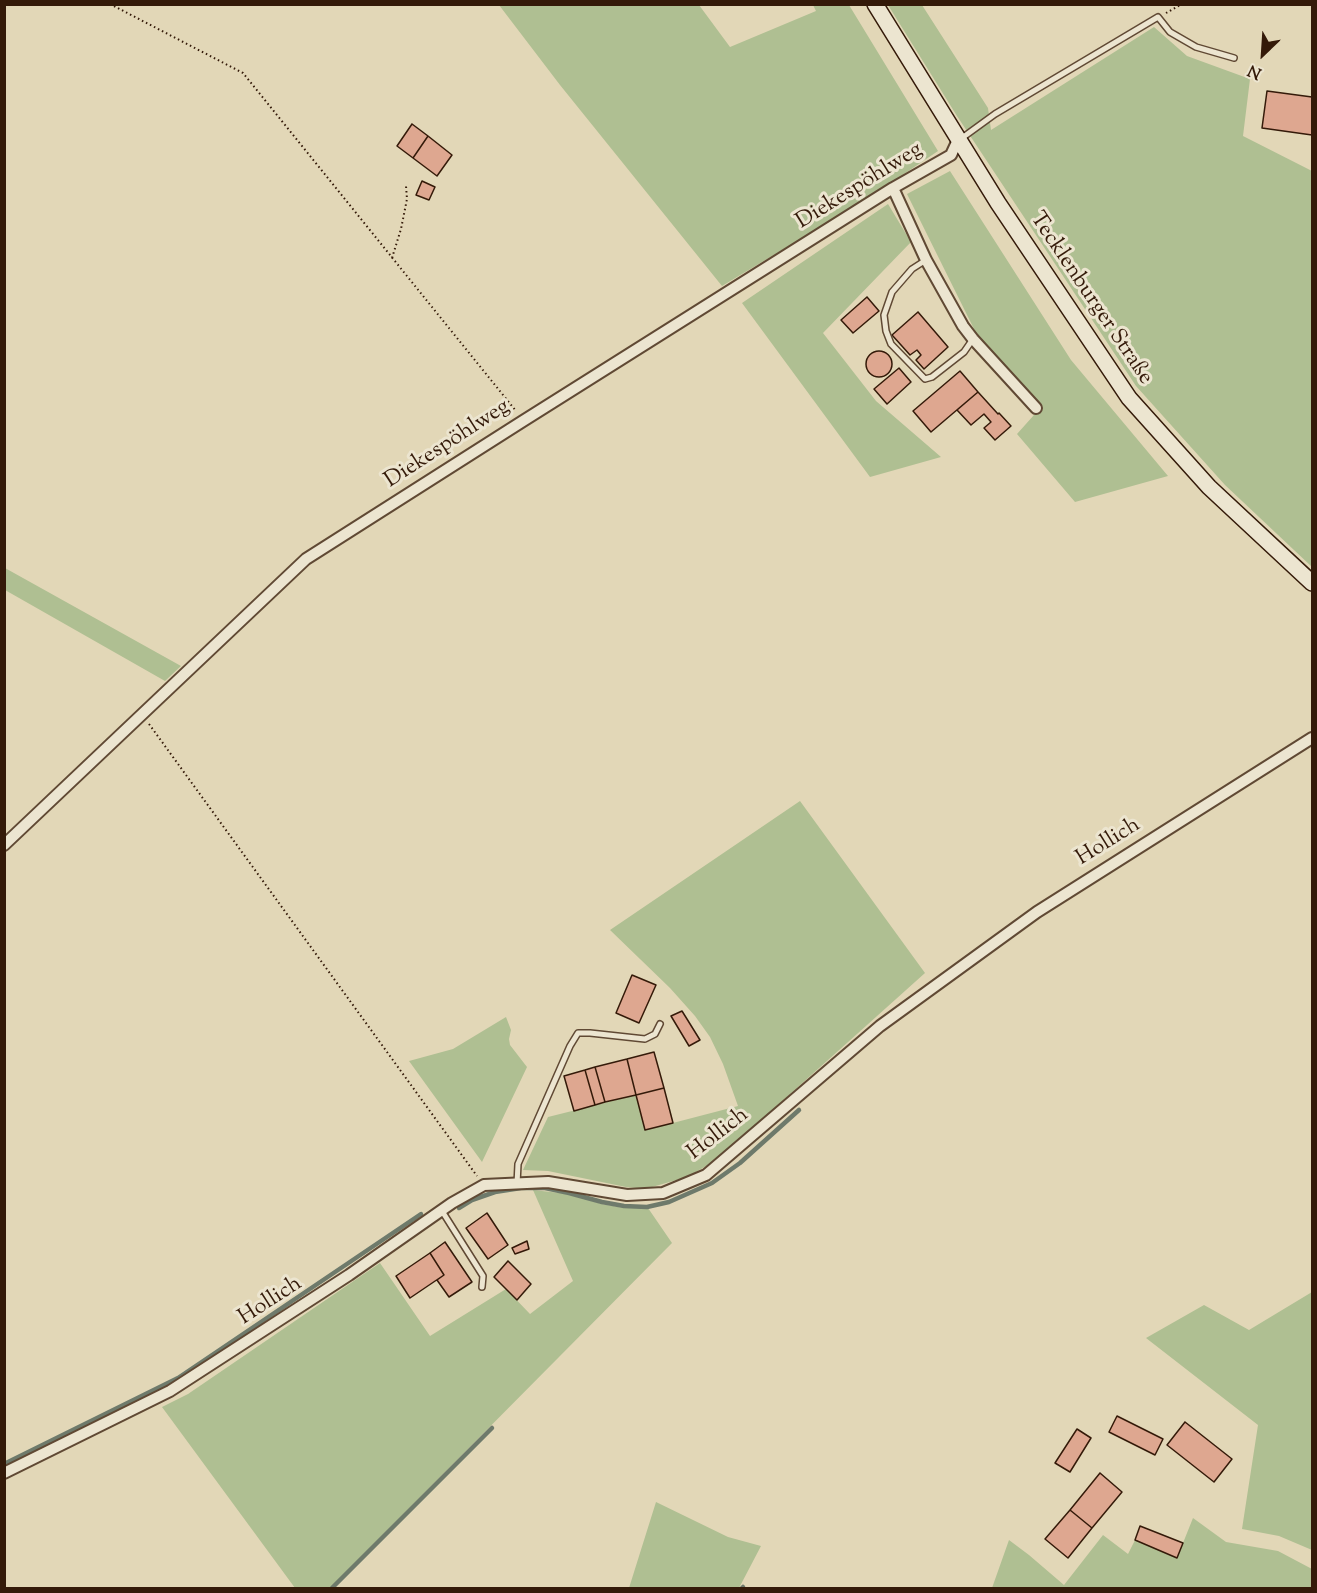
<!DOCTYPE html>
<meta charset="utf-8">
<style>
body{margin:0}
#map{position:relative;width:1317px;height:1593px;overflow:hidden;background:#e2d7b7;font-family:"Sorts Mill Goudy",serif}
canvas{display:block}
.frame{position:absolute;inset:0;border:6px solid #341a09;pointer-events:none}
.north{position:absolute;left:1233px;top:24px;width:60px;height:60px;-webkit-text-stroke:4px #ece5d0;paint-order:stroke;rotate:205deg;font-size:16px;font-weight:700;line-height:24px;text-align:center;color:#341a09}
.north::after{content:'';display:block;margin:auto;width:21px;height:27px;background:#341a09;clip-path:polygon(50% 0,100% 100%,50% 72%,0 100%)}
</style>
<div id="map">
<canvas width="1317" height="1593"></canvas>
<div class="frame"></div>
<div class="north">N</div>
</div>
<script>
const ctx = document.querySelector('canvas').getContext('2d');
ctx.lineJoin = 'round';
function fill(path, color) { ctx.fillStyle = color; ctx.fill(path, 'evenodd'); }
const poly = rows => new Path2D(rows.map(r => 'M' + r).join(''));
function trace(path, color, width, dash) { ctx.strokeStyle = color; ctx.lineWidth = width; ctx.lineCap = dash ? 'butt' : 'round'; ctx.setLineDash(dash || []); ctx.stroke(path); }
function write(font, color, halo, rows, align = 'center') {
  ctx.font = font + ' "Sorts Mill Goudy",serif'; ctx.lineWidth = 6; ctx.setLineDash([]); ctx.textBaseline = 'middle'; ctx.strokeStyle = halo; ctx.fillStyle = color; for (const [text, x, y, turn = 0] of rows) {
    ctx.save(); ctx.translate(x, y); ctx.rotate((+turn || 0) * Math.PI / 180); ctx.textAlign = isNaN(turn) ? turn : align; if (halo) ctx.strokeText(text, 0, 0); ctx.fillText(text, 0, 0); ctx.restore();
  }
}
fill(poly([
 [499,5,699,5,730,47,816,11,813,5,849,5,938,151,867,199,722,286,560,85],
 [888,5,922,5,988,108,991,130,1154,27,1187,56,1250,79,1243,136,1312,171,1312,567,1225,485,1136,386,957,116],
 [950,171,1071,360,1168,476,1075,502,1017,434,1042,406,976,333,907,194],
 [888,204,911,242,823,333,876,401,941,457,870,477,742,303],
 [5,568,181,666,165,681,5,590],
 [800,801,925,973,731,1147,708,1165,687,1177,645,1189,626,1187,548,1171,523,1170,548,1117,636,1095,646,1130,738,1106,723,1064,710,1037,695,1016,670,988,610,930],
 [506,1017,511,1030,509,1039,510,1045,527,1067,482,1162,409,1061,453,1049],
 [533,1190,569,1194,602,1204,624,1208,648,1208,672,1243,330,1588,295,1588,162,1407,188,1394,380,1263,430,1336,506,1289,530,1314,573,1281],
 [1312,1292,1312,1550,1279,1536,1242,1529,1258,1425,1146,1338,1204,1305,1249,1330],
 [656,1502,728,1537,761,1546,739,1588,629,1588],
 [1193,1518,1226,1542,1278,1551,1312,1569,1312,1588,992,1588,1009,1540,1029,1555,1064,1585,1103,1535,1128,1554,1135,1540,1177,1558]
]), '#afbf92');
trace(poly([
 [459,1208,472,1200,495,1192,521,1188,545,1188,569,1193,602,1202,624,1206,647,1207,669,1202,712,1183,740,1163,799,1110],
 [4,1464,178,1378,421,1214],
 [332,1588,492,1428],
 [742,1588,743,1587]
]), '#6e7a6b', 4.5);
const building = poly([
 [1267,91,1312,97,1312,135,1262,128,1267,91],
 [412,124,428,136,413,158,397,146,412,124],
 [428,136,452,155,437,176,413,158,428,136],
 [422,181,435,187,429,200,416,195,422,181],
 [867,297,879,311,853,333,841,320,867,297],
 [918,312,948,347,924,369,916,360,921,355,917,350,910,355,892,335,918,312],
 '866 364a13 13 0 1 1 26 0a13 13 0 1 1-26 0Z',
 [899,368,911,382,887,404,874,389,899,368],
 [960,371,978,392,931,432,913,411,960,371],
 [978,392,998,414,999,413,1011,426,995,440,984,428,991,422,984,414,971,425,957,410,978,392],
 [632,975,656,985,639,1023,616,1013,632,975],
 [682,1011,700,1040,689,1046,671,1016,682,1011],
 [654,1052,664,1088,636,1095,627,1059,654,1052],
 [627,1059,636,1095,605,1102,595,1067,627,1059],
 [595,1067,605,1102,595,1105,585,1070,595,1067],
 [585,1070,595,1105,574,1111,564,1076,585,1070],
 [664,1088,673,1123,645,1130,636,1095,664,1088],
 [487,1213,508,1245,488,1259,466,1228,487,1213],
 [527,1241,529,1249,515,1254,512,1248,527,1241],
 [445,1242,472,1282,449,1297,437,1280,444,1275,430,1253,445,1242],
 [430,1253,444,1275,410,1298,396,1276,430,1253],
 [508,1261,531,1284,517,1300,494,1277,508,1261],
 [1117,1416,1163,1439,1155,1455,1109,1432,1117,1416],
 [1185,1422,1232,1459,1214,1482,1167,1445,1185,1422],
 [1077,1429,1091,1438,1070,1472,1055,1463,1077,1429],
 [1100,1473,1122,1492,1092,1528,1070,1510,1100,1473],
 [1070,1510,1092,1528,1068,1558,1045,1539,1070,1510],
 [1140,1526,1183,1543,1177,1558,1135,1540,1140,1526]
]);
fill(building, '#dea790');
trace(building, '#341a09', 1.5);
const service = poly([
 [962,138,995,114,1158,17,1170,32,1196,47,1234,58],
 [926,260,912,269,892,292,884,315,886,331,891,344,925,379,932,377,964,352,973,339],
 [517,1184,518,1164,570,1046,578,1033,590,1033,645,1039,655,1034,660,1024],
 [442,1211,483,1276,482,1287]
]);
const minor = poly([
 [893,188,926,260,963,326,973,339,1036,408],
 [4,845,306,559,523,421,893,188,951,155,958,140],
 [4,1473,170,1391,349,1275,452,1203,484,1185,548,1182,627,1195,663,1193,706,1175,880,1026,1037,912,1312,738]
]);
const secondary = poly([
 [875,4,998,203,1129,398,1209,487,1312,583]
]);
trace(service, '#604934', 8);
trace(minor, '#604934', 14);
trace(secondary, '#341a09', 18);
trace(poly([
 [110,4,243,73,516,411],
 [1166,13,1182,4],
 [392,258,401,229,407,199,406,186],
 [149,724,477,1176]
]), '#341a09', 2, [1.5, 3]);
trace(service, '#ece5d0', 5);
trace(minor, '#ece5d0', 10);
trace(secondary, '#ece5d0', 15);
write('22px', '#341a09', '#ece5d0', [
 ["Diekespöhlweg",860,187,-32],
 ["Tecklenburger Straße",1090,299,56],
 ["Diekespöhlweg",448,445,-33],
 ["Hollich",1109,843,-32],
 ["Hollich",719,1135,-38],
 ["Hollich",271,1302,-33]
]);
</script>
